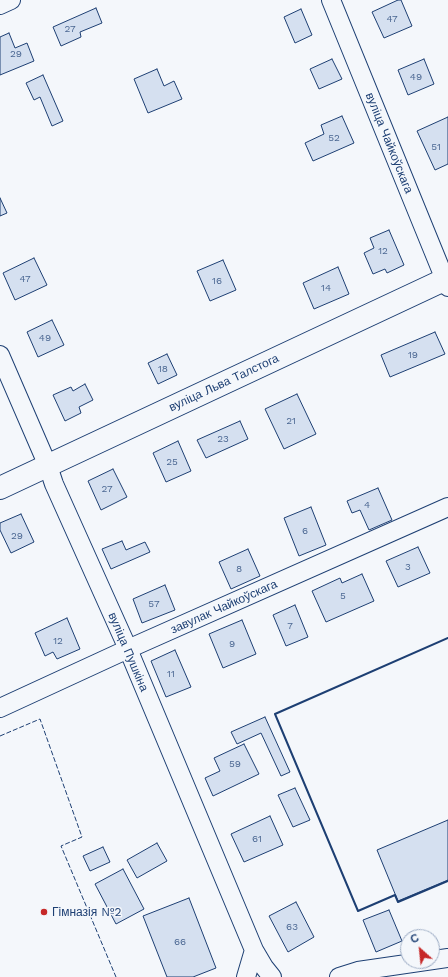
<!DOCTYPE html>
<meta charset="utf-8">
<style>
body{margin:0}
#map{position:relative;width:448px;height:977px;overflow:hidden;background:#f4f7fb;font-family:"Work Sans",sans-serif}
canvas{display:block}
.north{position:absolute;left:400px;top:929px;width:40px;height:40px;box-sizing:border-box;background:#f4f7fb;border:1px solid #9eadc5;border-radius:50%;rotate:333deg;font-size:11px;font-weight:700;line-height:16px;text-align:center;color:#1d3f73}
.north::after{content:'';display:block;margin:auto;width:14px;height:18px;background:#c62828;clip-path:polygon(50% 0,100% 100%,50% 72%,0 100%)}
</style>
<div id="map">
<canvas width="448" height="977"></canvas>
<div class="north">С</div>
</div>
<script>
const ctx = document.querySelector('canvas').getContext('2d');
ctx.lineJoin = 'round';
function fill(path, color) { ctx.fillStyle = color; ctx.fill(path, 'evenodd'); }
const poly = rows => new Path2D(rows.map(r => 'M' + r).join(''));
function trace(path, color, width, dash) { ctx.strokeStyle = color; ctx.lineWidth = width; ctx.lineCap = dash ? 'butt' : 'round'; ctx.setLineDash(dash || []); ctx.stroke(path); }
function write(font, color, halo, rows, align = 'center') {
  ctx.font = font + ' "Work Sans",sans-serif'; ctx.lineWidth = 3; ctx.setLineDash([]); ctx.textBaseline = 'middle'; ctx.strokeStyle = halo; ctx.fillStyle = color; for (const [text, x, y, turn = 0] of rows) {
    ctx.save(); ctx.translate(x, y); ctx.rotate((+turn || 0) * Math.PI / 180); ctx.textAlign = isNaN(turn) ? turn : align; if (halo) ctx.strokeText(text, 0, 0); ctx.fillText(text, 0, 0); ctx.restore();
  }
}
const building = poly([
 [398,0,401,0,412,26,384,38,372,12,398,0],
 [96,8,102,23,80,32,81,37,61,46,53,27,96,8],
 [301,9,312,35,295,43,284,17,301,9],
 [9,33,15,48,27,43,34,61,0,75,0,37,9,33],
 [332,59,342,79,319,89,310,69,332,59],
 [424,59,434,84,408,95,398,70,424,59],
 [157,69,164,86,174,81,182,99,148,113,134,79,157,69],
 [43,75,63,121,52,126,40,97,34,100,26,83,43,75],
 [342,116,354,143,313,161,305,143,324,134,321,125,342,116],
 [448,117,448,164,435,170,417,131,448,117],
 [0,198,7,213,0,216,0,198],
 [389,230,404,265,387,273,385,269,373,274,364,253,374,248,370,238,389,230],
 [34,258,47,285,15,300,3,273,34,258],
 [223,260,236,290,210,301,197,271,223,260],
 [338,267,349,294,314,309,303,283,338,267],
 [52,320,64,345,38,357,27,332,52,320],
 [435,332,445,354,390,377,381,355,435,332],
 [167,354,177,375,158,384,148,363,167,354],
 [85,384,93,400,79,407,81,413,65,421,53,395,71,387,73,391,85,384],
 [297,394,316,434,284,449,265,409,297,394],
 [240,421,248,439,206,458,197,440,240,421],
 [178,441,191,471,166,482,153,453,178,441],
 [113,469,127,497,101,510,88,481,113,469],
 [378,488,392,520,369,530,360,510,352,513,347,501,378,488],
 [311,507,326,545,299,556,284,518,311,507],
 [21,514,34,542,11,553,0,530,0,523,21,514],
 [122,541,126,550,145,542,150,552,111,569,102,549,122,541],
 [418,547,430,573,398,587,386,561,418,547],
 [248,549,260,576,231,589,219,562,248,549],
 [362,574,374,601,326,622,312,591,340,578,342,583,362,574],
 [165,585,175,610,142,623,133,599,165,585],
 [295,605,308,637,286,646,273,615,295,605],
 [67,618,80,649,57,659,53,652,45,656,35,633,67,618],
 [242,620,256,654,223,668,209,634,242,620],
 [175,650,191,687,166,697,151,661,175,650],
 [265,717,290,772,281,776,261,733,237,744,231,732,265,717],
 [244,744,259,774,213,796,205,778,220,771,214,758,244,744],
 [295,788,310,820,293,827,278,795,295,788],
 [270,816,283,845,244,862,231,834,270,816],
 [448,820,448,880,398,901,377,850,448,820],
 [157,843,167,861,137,878,127,860,157,843],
 [103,847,110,862,90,871,83,856,103,847],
 [123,869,144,909,116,924,95,884,123,869],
 [189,898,216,968,193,977,167,977,143,916,189,898],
 [296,902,314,937,288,952,269,916,296,902],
 [389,910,402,941,376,952,363,920,389,910]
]);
fill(building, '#d5e0f0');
trace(building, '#1d3f73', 1);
const minor = poly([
 [331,0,448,287],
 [0,5,11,0],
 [0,355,48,466,54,484,128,649,254,950,264,967,272,977],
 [0,708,128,649,448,507],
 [246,977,254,950],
 [339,977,358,971,448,958]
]);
const secondary = poly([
 [0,488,448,278]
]);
trace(minor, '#1d3f73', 20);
trace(secondary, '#1d3f73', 24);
trace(minor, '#f4f7fb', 18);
trace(secondary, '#f4f7fb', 22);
trace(poly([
 [0,736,40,719,82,837,61,846,116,977]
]), '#1d3f73', 1, [5, 2]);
trace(poly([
 [448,638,275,714,358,911,395,895,398,902,448,881]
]), '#1d3f73', 2);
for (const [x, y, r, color] of [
 [44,912,4,"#c62828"]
]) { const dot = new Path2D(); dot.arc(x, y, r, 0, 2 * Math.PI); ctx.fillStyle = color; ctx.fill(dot); trace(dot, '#f4f7fb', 1.5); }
write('10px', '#4b6792', null, [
 ["47",392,19],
 ["27",70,29],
 ["29",16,54],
 ["49",416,77],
 ["52",334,138],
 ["51",436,147],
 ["12",383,251],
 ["47",25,279],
 ["16",217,281],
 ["14",326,288],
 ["49",45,338],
 ["19",413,355],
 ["18",163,369],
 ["21",291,421],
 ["23",223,439],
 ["25",172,462],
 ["27",107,489],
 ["4",367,505],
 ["6",305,531],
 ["29",17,536],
 ["3",408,567],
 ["8",239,569],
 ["5",343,596],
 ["57",154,604],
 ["7",290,626],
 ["12",58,641],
 ["9",232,644],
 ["11",171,674],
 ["59",235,764],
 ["61",257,839],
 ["63",292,927],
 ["66",180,942]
]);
write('12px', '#1d3f73', '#f4f7fb', [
 ["вуліца Чайкоўскага",389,143,68],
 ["вуліца Льва Талстога",224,383,-25],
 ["завулак Чайкоўскага",224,607,-24],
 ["вуліца Пушкіна",128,652,67]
]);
write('12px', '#1d3f73', '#f4f7fb', [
 ["Гімназія №2",52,912]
], 'left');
</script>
